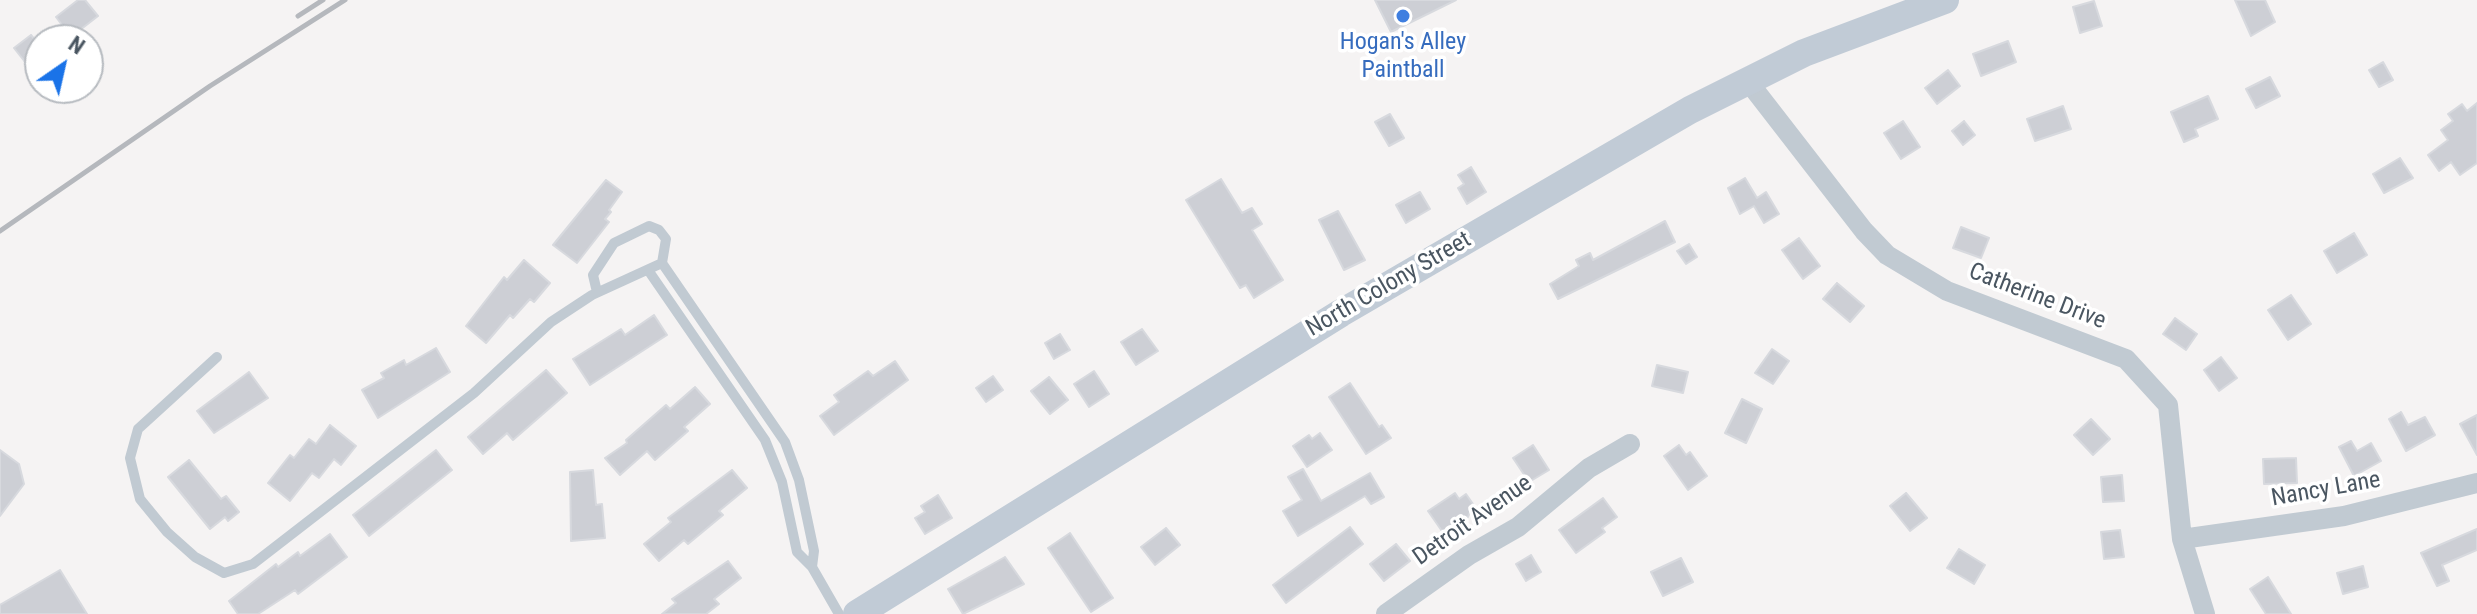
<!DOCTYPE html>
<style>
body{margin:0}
#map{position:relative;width:2477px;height:614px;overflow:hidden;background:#f5f3f3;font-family:"Roboto Condensed",sans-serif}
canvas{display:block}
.north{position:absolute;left:24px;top:24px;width:80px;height:80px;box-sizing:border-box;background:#fff;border:2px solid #b7bbc0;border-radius:50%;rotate:34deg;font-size:22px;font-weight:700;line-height:32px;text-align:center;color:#4a5661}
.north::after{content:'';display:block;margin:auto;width:28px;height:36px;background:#1a73e8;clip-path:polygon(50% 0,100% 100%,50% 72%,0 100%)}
</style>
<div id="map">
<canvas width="2477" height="614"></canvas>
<div class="north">N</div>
</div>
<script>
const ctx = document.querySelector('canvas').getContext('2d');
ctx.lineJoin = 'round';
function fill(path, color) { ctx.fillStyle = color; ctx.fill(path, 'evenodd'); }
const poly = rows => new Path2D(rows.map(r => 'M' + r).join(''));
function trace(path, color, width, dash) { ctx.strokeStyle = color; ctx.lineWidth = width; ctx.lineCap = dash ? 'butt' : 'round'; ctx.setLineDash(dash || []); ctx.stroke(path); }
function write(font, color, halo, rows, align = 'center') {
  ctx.font = font + ' "Roboto Condensed",sans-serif'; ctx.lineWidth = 7; ctx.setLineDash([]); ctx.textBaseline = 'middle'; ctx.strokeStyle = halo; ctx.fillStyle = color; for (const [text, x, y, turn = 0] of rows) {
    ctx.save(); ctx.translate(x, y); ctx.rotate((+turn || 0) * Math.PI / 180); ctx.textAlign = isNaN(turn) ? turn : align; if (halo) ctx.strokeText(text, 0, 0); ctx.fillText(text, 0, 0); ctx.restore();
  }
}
const building = poly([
 [78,0,85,0,98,16,71,37,56,17,78,0],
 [1375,0,1456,0,1391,32,1375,0],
 [2235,0,2265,0,2275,22,2251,36,2235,0],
 [2094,1,2102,26,2080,33,2073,7,2094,1],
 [31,35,40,46,40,81,14,48,31,35],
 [2008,41,2016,62,1981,76,1973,54,2008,41],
 [2383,62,2393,80,2379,87,2369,70,2383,62],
 [1948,70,1960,86,1937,104,1925,88,1948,70],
 [2270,77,2280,96,2256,108,2246,89,2270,77],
 [2208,96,2218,119,2195,129,2198,136,2184,142,2171,112,2208,96],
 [2477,103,2477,163,2460,175,2451,162,2439,171,2428,155,2448,140,2441,130,2453,121,2448,114,2462,104,2467,111,2477,103],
 [2063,106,2071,129,2035,141,2027,119,2063,106],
 [1390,114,1404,138,1389,146,1375,122,1390,114],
 [1903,121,1920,147,1901,159,1884,133,1903,121],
 [1964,121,1975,135,1963,145,1952,131,1964,121],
 [2400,158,2413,178,2384,193,2373,174,2400,158],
 [1471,167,1486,192,1467,204,1458,188,1464,184,1458,175,1471,167],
 [1745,178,1757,198,1766,192,1779,214,1764,223,1754,206,1740,214,1728,188,1745,178],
 [1221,179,1242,213,1252,208,1262,224,1252,230,1283,280,1254,298,1246,285,1240,288,1186,200,1221,179],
 [606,180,622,192,609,210,611,212,605,219,609,222,577,263,553,245,606,180],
 [1420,192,1430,209,1406,223,1396,205,1420,192],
 [1338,211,1365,260,1344,270,1319,220,1338,211],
 [1665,221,1675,242,1558,299,1550,284,1579,266,1576,260,1590,253,1593,260,1665,221],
 [1961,227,1989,238,1981,258,1953,248,1961,227],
 [2354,233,2367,255,2337,273,2324,251,2354,233],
 [1799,238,1820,266,1803,279,1782,250,1799,238],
 [1689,244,1697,257,1686,264,1677,251,1689,244],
 [524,260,550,283,534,302,530,299,513,318,510,315,486,343,466,326,504,277,507,280,524,260],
 [1837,283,1864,306,1850,322,1823,299,1837,283],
 [2291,295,2311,324,2288,340,2268,310,2291,295],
 [654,315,667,335,590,385,573,359,621,329,625,335,654,315],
 [2175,318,2197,334,2186,350,2163,334,2175,318],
 [1142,329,1158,351,1136,365,1121,342,1142,329],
 [1060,334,1070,350,1054,359,1045,343,1060,334],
 [436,348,450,372,378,418,362,390,384,378,381,373,404,360,406,365,436,348],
 [1772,349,1789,361,1773,384,1755,373,1772,349],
 [2221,357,2237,378,2219,391,2204,370,2221,357],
 [895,361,908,380,834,435,820,416,839,402,834,395,868,371,873,376,895,361],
 [1657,365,1688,372,1683,393,1652,386,1657,365],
 [546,370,567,393,513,440,507,433,483,454,468,437,546,370],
 [1094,371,1109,394,1089,407,1074,384,1094,371],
 [249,372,268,398,214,433,197,411,249,372],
 [993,376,1003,390,986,402,976,388,993,376],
 [1049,377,1068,400,1050,414,1031,391,1049,377],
 [1350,383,1379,427,1382,425,1391,438,1366,454,1329,397,1350,383],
 [695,387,710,404,684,427,688,431,655,460,647,451,620,475,605,458,627,443,626,440,666,405,670,409,695,387],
 [1742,399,1762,409,1746,443,1725,433,1742,399],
 [2401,412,2408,425,2425,417,2435,435,2406,451,2389,419,2401,412],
 [2477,415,2477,455,2460,424,2477,415],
 [2091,419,2110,439,2093,455,2074,435,2091,419],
 [330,425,356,446,341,465,334,459,319,478,312,473,290,501,268,483,290,455,294,458,309,439,316,444,330,425],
 [1320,433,1332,450,1307,467,1293,446,1309,435,1312,439,1320,433],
 [2351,441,2357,451,2371,443,2381,461,2354,476,2339,447,2351,441],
 [1533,445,1549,470,1529,482,1513,458,1533,445],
 [1679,445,1686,455,1690,452,1707,476,1688,490,1664,456,1679,445],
 [0,450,19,464,24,484,0,516,0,450],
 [436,450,452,470,369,536,353,515,436,450],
 [2296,458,2297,483,2264,484,2263,459,2296,458],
 [189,460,221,499,226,496,239,512,228,521,225,517,210,529,168,477,189,460],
 [1303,469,1321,501,1370,473,1384,497,1371,504,1365,496,1298,536,1283,511,1302,500,1288,477,1303,469],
 [593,470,596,505,602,504,605,538,571,541,570,472,593,470],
 [732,470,747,488,719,511,723,515,688,544,684,540,659,561,644,544,671,522,668,518,732,470],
 [2122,475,2124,501,2103,502,2101,477,2122,475],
 [1455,493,1459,499,1466,494,1473,504,1468,517,1444,534,1428,511,1455,493],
 [1906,493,1927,518,1910,531,1890,506,1906,493],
 [938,495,952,518,925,534,915,518,925,512,921,506,938,495],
 [1603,498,1617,517,1602,528,1605,532,1576,553,1559,530,1603,498],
 [1350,527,1363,544,1286,603,1273,585,1350,527],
 [1166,528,1180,545,1155,565,1141,547,1166,528],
 [2477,529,2477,550,2442,565,2449,581,2437,586,2421,553,2477,529],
 [2120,530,2124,557,2104,559,2101,532,2120,530],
 [1070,533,1113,598,1091,612,1048,548,1070,533],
 [330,534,347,557,298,594,295,590,258,614,238,614,229,601,276,564,278,567,298,552,300,556,330,534],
 [1396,544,1410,561,1384,581,1370,564,1396,544],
 [1959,549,1985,565,1974,584,1947,568,1959,549],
 [1531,555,1541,572,1526,581,1516,564,1531,555],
 [1005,557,1024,584,963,614,948,589,1005,557],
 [1681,558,1693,582,1663,596,1651,572,1681,558],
 [728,561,741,578,714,599,719,604,706,614,662,614,676,603,672,599,728,561],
 [2363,566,2368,587,2343,594,2337,573,2363,566],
 [60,570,87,614,0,614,0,605,60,570],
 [2268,577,2291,614,2266,614,2250,589,2268,577]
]);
fill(building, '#cdcfd5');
trace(building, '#d7d9de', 2);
trace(poly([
 [648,270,765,440,782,482,797,552,812,567,814,551,799,480,785,442,662,263],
 [217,357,138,429,130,458,140,499,167,532,195,557,224,573,253,564,474,393,551,322,592,295,662,263,666,239,659,230,649,226,614,243,593,275,597,292],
 [812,567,839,614]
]), '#c1cad2', 10);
trace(poly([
 [1747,80,1864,231,1887,255,1947,291,2126,359,2168,405,2182,539,2205,614],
 [2182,539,2344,516,2477,483],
 [1386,614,1469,555,1518,527,1589,468,1630,444]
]), '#c1cad2', 20);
trace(poly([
 [857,614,1341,313,1690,110,1804,53,1945,0]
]), '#c1cbd6', 28);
trace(poly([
 [298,16,323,0],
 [0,231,210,86,345,0]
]), '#b5b8bd', 5);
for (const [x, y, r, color] of [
 [1403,16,8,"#3f7fe0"]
]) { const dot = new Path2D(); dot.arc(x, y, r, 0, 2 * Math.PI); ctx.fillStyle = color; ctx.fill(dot); trace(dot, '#fff', 3); }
write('24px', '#366cbe', '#fff', [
 ["Hogan's Alley",1403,43],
 ["Paintball",1403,71]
]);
write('24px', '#4a5661', '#fff', [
 ["North Colony Street",1389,285,-30],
 ["Catherine Drive",2037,297,21],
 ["Nancy Lane",2326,490,-10],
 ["Detroit Avenue",1473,521,-35]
]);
</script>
